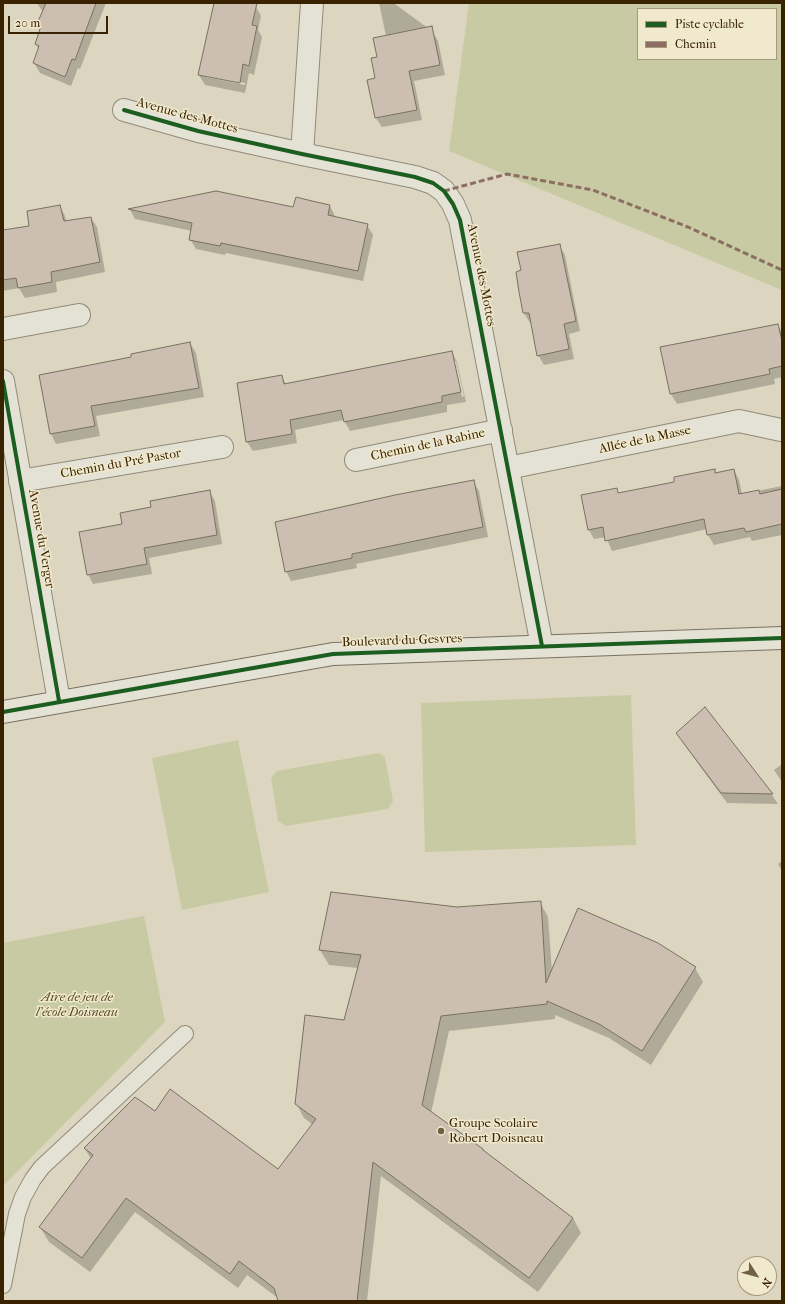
<!DOCTYPE html>
<meta charset="utf-8">
<style>
body{margin:0}
#map{position:relative;width:785px;height:1304px;overflow:hidden;background:#dcd6c0;font-family:"IM FELL French Canon",serif}
canvas{display:block}
.frame{position:absolute;inset:0;border:4px solid #382200;pointer-events:none}
.legend{position:absolute;left:637px;top:8px;width:140px;height:52px;box-sizing:border-box;background:#f1e9ce;border:1px solid #a7997c;margin:0;padding:5px 7px;list-style:none;font-size:12px;color:#382200}
.legend li{display:flex;align-items:center;gap:8px;height:20px}
.legend b{width:20px;border:1px solid #a7997c}
.north{position:absolute;left:737px;top:1256px;width:40px;height:40px;box-sizing:border-box;background:#f1e9ce;border:1px solid #a7997c;border-radius:50%;rotate:126deg;font-size:11px;font-weight:700;line-height:16px;text-align:center;color:#382200}
.north::after{content:'';display:block;margin:auto;width:14px;height:18px;background:#716143;clip-path:polygon(50% 0,100% 100%,50% 72%,0 100%)}
.scale{position:absolute;left:8px;top:16px;width:100px;height:18px;box-sizing:border-box;border:2px solid #382200;border-top:0;padding-left:5px;font-size:12px;line-height:14px;white-space:nowrap;color:#382200;-webkit-text-stroke:3px #f1e9ce;paint-order:stroke}
</style>
<div id="map">
<canvas width="785" height="1304"></canvas>
<div class="frame"></div>
<ul class="legend">
<li><b style="height:5px;background:#1b5e20"></b>Piste cyclable</li>
<li><b style="height:5px;background:#8d6e63"></b>Chemin</li>
</ul>
<div class="north">N</div>
<div class="scale">20 m</div>
</div>
<script>
const ctx = document.querySelector('canvas').getContext('2d');
ctx.lineJoin = 'round';
function fill(path, color) { ctx.fillStyle = color; ctx.fill(path, 'evenodd'); }
const poly = rows => new Path2D(rows.map(r => 'M' + r).join(''));
function trace(path, color, width, dash) { ctx.strokeStyle = color; ctx.lineWidth = width; ctx.lineCap = dash ? 'butt' : 'round'; ctx.setLineDash(dash || []); ctx.stroke(path); }
function write(font, color, halo, rows, align = 'center') {
  ctx.font = font + ' "IM FELL French Canon",serif'; ctx.lineWidth = 3; ctx.setLineDash([]); ctx.textBaseline = 'middle'; ctx.strokeStyle = halo; ctx.fillStyle = color; for (const [text, x, y, turn = 0] of rows) {
    ctx.save(); ctx.translate(x, y); ctx.rotate((+turn || 0) * Math.PI / 180); ctx.textAlign = isNaN(turn) ? turn : align; if (halo) ctx.strokeText(text, 0, 0); ctx.fillText(text, 0, 0); ctx.restore();
  }
}
fill(poly([
 [469,3,782,3,782,290,449,151],
 [638,9,776,9,776,59,638,59],
 [631,695,636,845,425,852,421,703],
 [238,740,269,892,182,910,152,758],
 [379,753,385,757,393,801,388,809,286,826,278,821,271,778,277,771],
 [144,916,165,1022,3,1186,3,943]
]), '#c8caa3');
fill(poly([
 [37,3,106,3,80,69,78,68,71,86,40,73,34,63,39,50,36,44,41,30,38,24,43,12],
 [215,3,237,3,256,7,261,16,258,30,262,37,254,75,249,73,245,93,205,85,199,75],
 [205,75,245,83,245,85,205,77],
 [379,3,401,3,395,4,432,31,438,41,445,75,414,81,422,120,382,127,376,118,378,57,386,36],
 [216,192,294,209,330,206,335,216,335,218,367,225,373,235,363,281,226,253,225,255,196,249,190,239,192,231,135,219,130,210],
 [60,206,65,216,67,222,91,218,97,227,105,272,56,282,57,292,25,298,19,288,3,291,3,231,30,227],
 [559,245,565,255,580,331,569,334,574,359,544,365,538,355,532,323,530,323,524,313,522,271],
 [778,325,782,332,782,377,774,379,775,384,677,404,671,394],
 [190,343,196,353,204,397,96,416,100,436,56,444,51,434,41,376,133,358],
 [452,352,457,362,466,402,447,405,447,412,350,431,344,420,295,430,297,443,253,451,247,442,281,376,286,384],
 [454,361,456,361,464,396,462,397],
 [714,470,717,474,734,470,739,480,742,494,782,486,782,535,752,541,750,537,714,545,708,535,707,529,612,551,606,537,594,539,589,530,616,489,619,494,676,482],
 [473,481,479,491,488,537,356,564,357,568,291,581,286,571],
 [209,491,215,501,222,544,149,558,152,574,93,584,88,574,123,525,152,507],
 [704,708,772,795,778,804,727,803,683,743],
 [782,764,782,782,774,770],
 [782,861,782,871,778,864],
 [540,902,548,917,552,971,695,968,703,982,651,1065,609,1038,555,1015,555,1019,449,1031,431,1113,573,1218,581,1233,538,1292,381,1176,367,1301,279,1301,278,1298,247,1275,238,1288,135,1212,90,1272,49,1242,40,1227,91,1159,85,1149,155,1112,278,1170,313,1125,304,1118,296,1103,345,1021,358,968,329,965,320,950,457,908]
]), '#0003');
const building = poly([
 [46,3,96,3,75,60,72,59,65,77,33,63,39,46,35,44,41,26,37,24,46,3],
 [214,3,257,3,252,25,257,26,249,66,243,64,240,83,198,75,214,3],
 [432,26,440,65,409,71,417,110,375,118,367,80,375,78,371,58,377,57,373,38,432,26],
 [216,191,293,207,296,197,312,201,330,205,328,215,368,224,358,271,221,243,220,246,189,240,192,223,128,209,216,191],
 [60,205,64,221,91,217,100,262,51,272,52,282,18,288,16,278,3,280,3,230,29,226,27,211,60,205],
 [560,244,576,321,564,324,569,349,537,356,529,313,523,313,519,292,516,272,521,270,517,252,560,244],
 [778,324,782,341,782,366,769,369,770,374,670,394,660,347,778,324],
 [190,342,199,388,91,406,95,426,50,434,39,375,131,357,131,354,190,342],
 [452,351,461,392,442,396,442,402,344,422,341,410,290,420,292,434,246,442,237,383,282,375,284,384,452,351],
 [715,469,715,473,734,469,739,494,759,490,760,494,782,489,782,524,746,532,744,528,707,535,704,519,605,541,603,527,588,530,581,495,617,488,618,493,674,482,674,477,715,469],
 [474,480,483,527,352,554,352,558,285,572,275,522,395,495,474,480],
 [210,490,217,535,144,548,147,564,87,575,79,532,122,524,120,513,151,507,150,501,210,490],
 [705,707,773,794,721,793,676,733,705,707],
 [331,892,457,907,541,901,546,983,578,908,658,943,696,967,642,1051,599,1024,547,1001,547,1004,441,1016,422,1105,483,1149,483,1150,573,1218,529,1278,373,1162,357,1301,278,1301,274,1288,239,1261,230,1274,126,1198,82,1258,39,1227,93,1155,84,1148,135,1097,155,1111,170,1089,278,1169,316,1119,295,1104,305,1015,344,1020,361,955,319,950,331,892]
]);
fill(building, '#ccbeb0');
trace(building, '#787160', 1);
const lane = poly([
 [3,1285,17,1214,23,1197,33,1179,42,1167,185,1034]
]);
const street = poly([
 [124,110,198,131,302,154,415,177,433,183,444,191,453,204,460,220,542,646],
 [302,154,312,3],
 [3,329,79,315],
 [3,381,59,701],
 [356,460,501,430],
 [508,468,739,421,781,430],
 [20,481,222,447]
]);
const secondary = poly([
 [3,712,333,654,782,638]
]);
trace(lane, '#908a79', 18);
trace(street, '#908a79', 24);
trace(secondary, '#787160', 24);
trace(lane, '#e4e1d5', 16);
trace(street, '#e4e1d5', 22);
trace(secondary, '#e4e1d5', 22);
trace(poly([
 [444,191,507,174,593,190,688,227,782,270]
]), '#8d6e63', 3, [6, 3]);
trace(poly([
 [124,110,198,131,302,154,415,177,433,183,444,191,453,204,460,220,542,646],
 [3,381,59,701],
 [3,712,333,654,782,638]
]), '#1b5e20', 4);
for (const [x, y, r, color] of [
 [441,1131,4,"#716143"]
]) { const dot = new Path2D(); dot.arc(x, y, r, 0, 2 * Math.PI); ctx.fillStyle = color; ctx.fill(dot); trace(dot, '#f1e9ce', 1.5); }
write('13px', '#382200', '#f1e9ce', [
 ["Avenue des Mottes",187,116,15],
 ["Avenue des Mottes",481,275,79],
 ["Allée de la Masse",645,440,-12],
 ["Chemin de la Rabine",428,445,-12],
 ["Chemin du Pré Pastor",121,464,-10],
 ["Avenue du Verger",41,539,80],
 ["Boulevard du Gesvres",402,641,-2]
]);
write('italic 13px', '#584a23', '#f1e9ce', [
 ["Aire de jeu de",77,998],
 ["l'école Doisneau",77,1013]
]);
write('13px', '#382200', '#f1e9ce', [
 ["Groupe Scolaire",449,1124],
 ["Robert Doisneau",449,1139]
], 'left');
</script>
